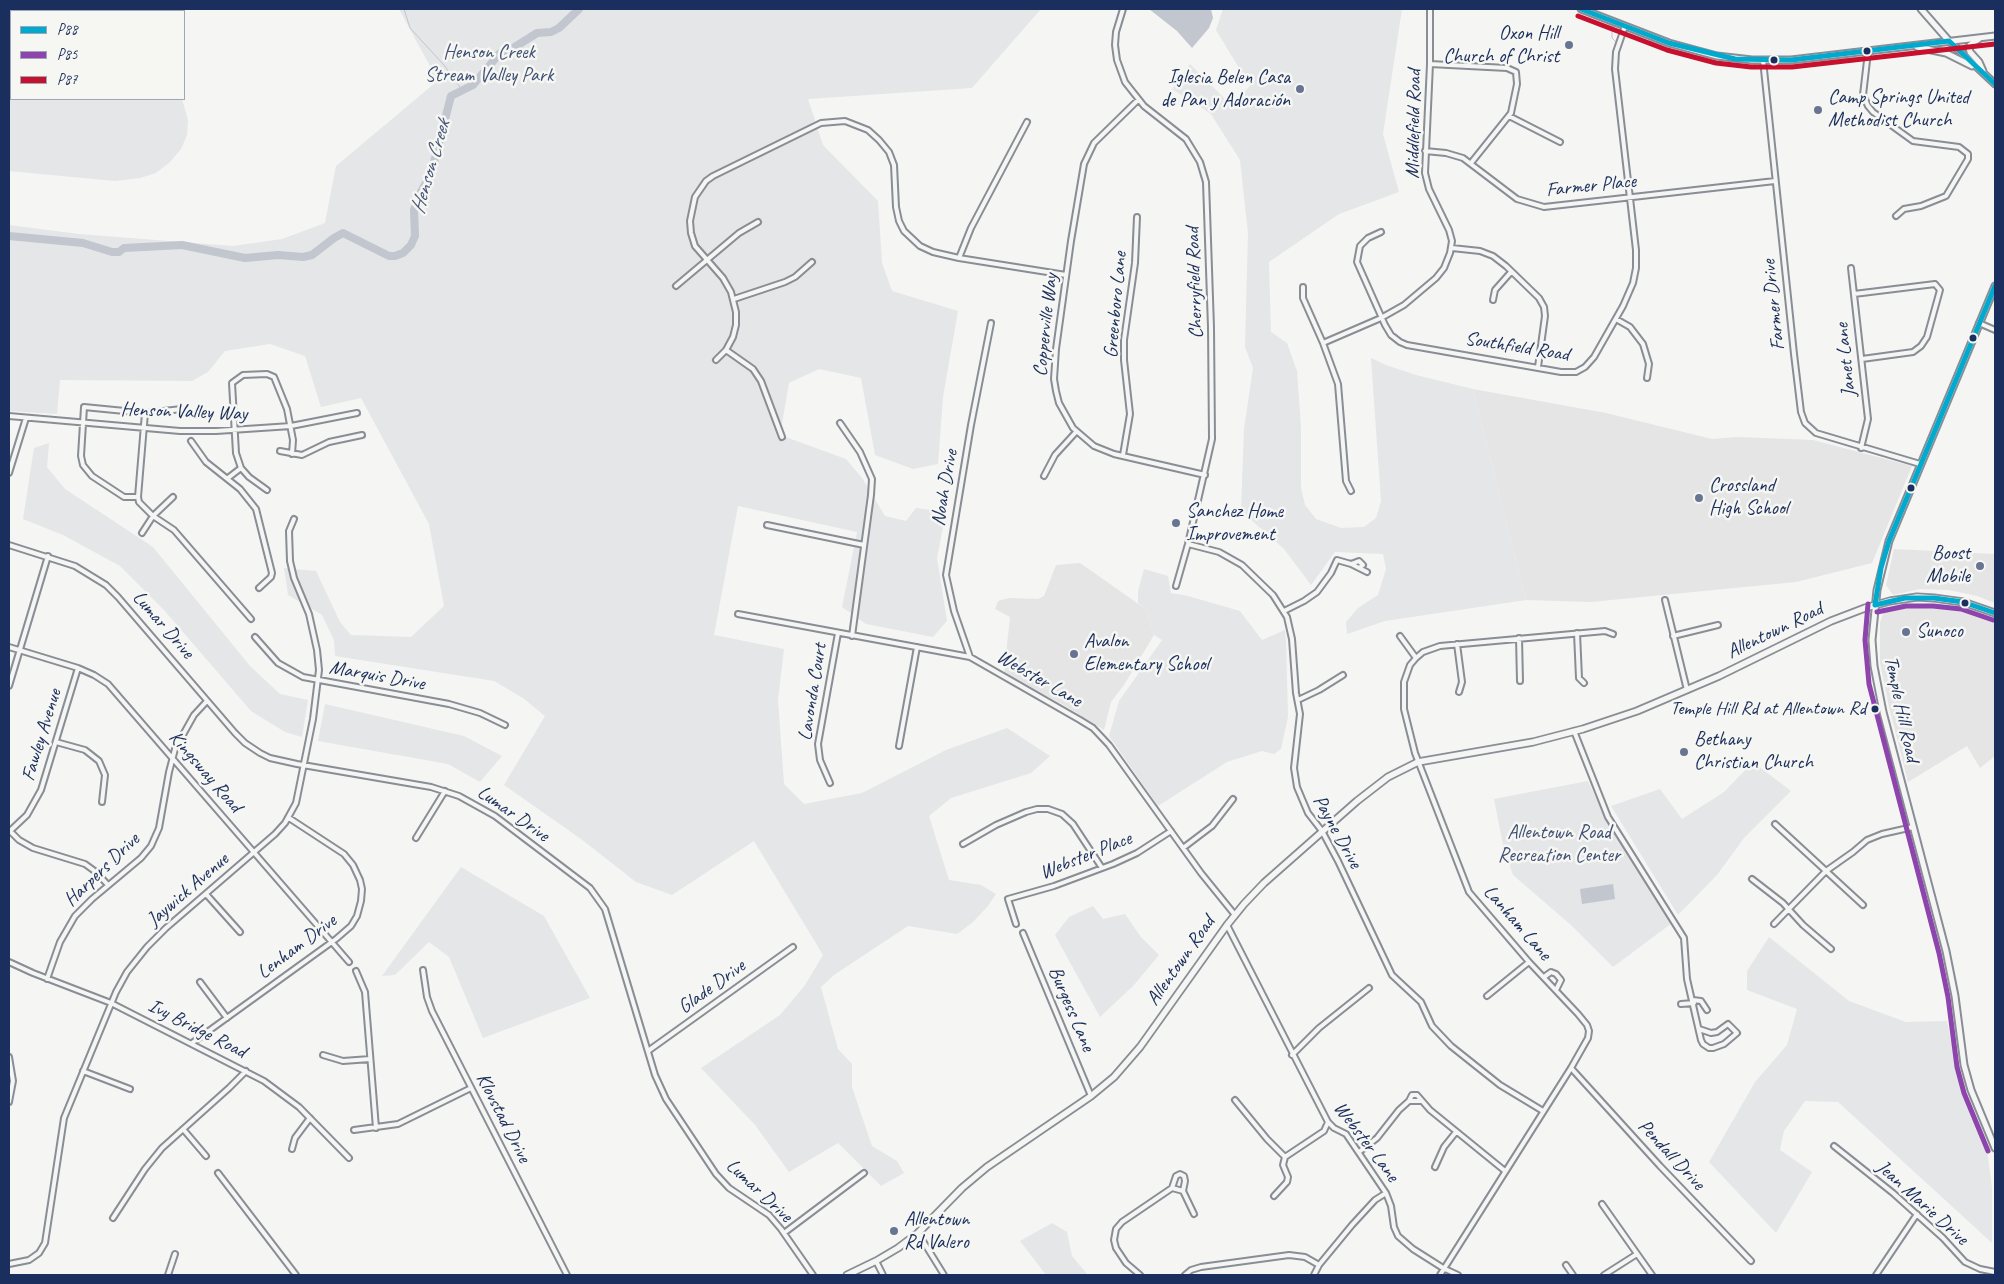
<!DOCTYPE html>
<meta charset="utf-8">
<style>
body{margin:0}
#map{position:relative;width:2004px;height:1284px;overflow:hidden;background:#f5f5f3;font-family:Caveat,sans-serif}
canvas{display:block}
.frame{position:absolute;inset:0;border:10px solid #1b2f5e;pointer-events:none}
.legend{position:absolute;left:10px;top:10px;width:175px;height:90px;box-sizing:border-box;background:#f6f6f2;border:1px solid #9ea6b7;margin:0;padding:6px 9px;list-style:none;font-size:15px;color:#1b2f5e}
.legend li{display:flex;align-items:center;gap:10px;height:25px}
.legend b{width:25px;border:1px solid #9ea6b7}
</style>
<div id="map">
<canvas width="2004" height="1284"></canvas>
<div class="frame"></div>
<ul class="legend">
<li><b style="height:6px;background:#00a9ce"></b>P88</li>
<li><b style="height:6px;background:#8e44ad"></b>P85</li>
<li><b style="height:6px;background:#c8102e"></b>P87</li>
</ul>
</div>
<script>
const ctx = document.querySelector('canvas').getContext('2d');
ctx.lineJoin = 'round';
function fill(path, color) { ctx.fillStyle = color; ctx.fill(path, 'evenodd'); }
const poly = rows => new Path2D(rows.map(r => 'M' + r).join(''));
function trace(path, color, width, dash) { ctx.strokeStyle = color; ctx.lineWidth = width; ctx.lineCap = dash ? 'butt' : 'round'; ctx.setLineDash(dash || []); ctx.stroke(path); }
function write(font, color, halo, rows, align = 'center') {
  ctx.font = font + ' Caveat,sans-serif'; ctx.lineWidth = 5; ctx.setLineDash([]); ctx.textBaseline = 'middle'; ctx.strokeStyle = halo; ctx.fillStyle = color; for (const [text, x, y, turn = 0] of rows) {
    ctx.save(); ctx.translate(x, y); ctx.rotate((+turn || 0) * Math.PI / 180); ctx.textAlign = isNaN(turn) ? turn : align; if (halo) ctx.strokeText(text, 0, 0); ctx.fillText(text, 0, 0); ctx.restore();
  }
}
fill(poly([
 [1473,389,1606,413,1712,439,1737,437,1813,440,1912,466,1872,563,1796,582,1591,602,1526,600],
 [1894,549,1995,554,1995,603,1977,596,1949,590,1920,589,1893,595,1886,585],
 [1080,563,1147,610,1154,635,1124,685,1111,702,1104,730,1062,704,1004,673,1010,617,995,609,998,601,1009,598,1038,599,1044,596,1056,565],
 [1936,604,1967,608,1995,618,1995,756,1980,768,1967,746,1908,782,1889,707,1880,663,1880,623,1884,611,1897,606]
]), '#e5e5e6');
fill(poly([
 [399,9,1041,9,972,88,808,99,823,145,878,201,882,263,892,291,958,311,943,397,938,464,913,469,875,455,861,378,819,369,789,383,780,435,846,459,862,478,885,516,906,521,916,508,946,512,937,558,947,621,933,637,866,624,842,607,857,532,738,506,714,635,784,649,778,700,784,784,804,804,862,793,946,750,1007,728,1050,756,1031,773,951,798,929,816,949,880,981,885,996,894,988,906,972,923,957,934,908,926,834,975,821,987,838,1049,852,1064,852,1087,872,1146,897,1161,904,1173,881,1186,838,1143,789,1172,755,1125,701,1068,780,1015,805,985,823,955,754,841,672,895,636,882,581,839,504,785,545,716,523,698,494,681,335,656,334,640,322,615,288,595,284,568,316,571,340,622,351,635,411,637,444,606,429,524,361,398,321,407,305,356,270,344,225,351,208,372,192,381,60,380,57,414,9,411,9,225,79,234,233,246,282,239,325,223,336,166,435,83,430,66],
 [1223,9,1402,9,1383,134,1399,192,1339,214,1269,262,1271,332,1287,343,1297,371,1301,427,1301,487,1305,505,1316,519,1341,528,1364,527,1376,518,1381,501,1371,358,1386,365,1416,375,1473,389,1526,600,1385,621,1347,634,1346,622,1358,608,1378,595,1386,569,1383,554,1335,552,1311,585,1284,549,1241,511,1244,429,1253,368,1245,347,1248,233,1240,160,1211,114,1172,89,1190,64,1231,105,1250,86,1216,30],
 [9,49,11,49,11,99,182,99,188,120,187,135,181,149,170,162,156,173,140,178,115,181,9,171],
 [49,443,47,467,65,489,153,547,250,666,280,694,308,700,302,737,285,732,251,711,164,610,120,566,63,535,23,519,34,448],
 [1144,569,1168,576,1171,593,1188,596,1240,611,1262,640,1285,630,1286,642,1288,717,1281,749,1274,754,1262,751,1227,762,1158,806,1109,736,1119,701,1162,640,1154,635,1147,610,1138,603,1138,591],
 [325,704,464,736,502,756,480,782,448,764,318,741],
 [1753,762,1791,791,1744,838,1717,875,1678,915,1611,806,1660,789,1682,819,1724,792],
 [1588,781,1603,814,1672,923,1613,967,1571,925,1513,875,1503,845,1494,799],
 [461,867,544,916,590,998,483,1038,449,957,429,942,395,975,382,976],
 [1093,906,1103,919,1125,914,1141,937,1159,955,1134,985,1100,1017,1055,935,1069,917],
 [1769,937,1849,1001,1906,1022,1947,1021,1959,1079,1986,1142,1992,1188,1992,1243,1838,1102,1805,1101,1784,1131,1780,1150,1812,1172,1776,1233,1709,1162,1755,1082,1787,1045,1797,1009,1747,990,1747,971],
 [1052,1223,1067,1232,1072,1256,1088,1275,1046,1275,1020,1241]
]), '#e4e6e7');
fill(poly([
 [1149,9,1211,9,1213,18,1209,28,1192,48,1177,31],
 [1613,884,1615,899,1582,904,1580,889]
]), '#c1c6cf');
trace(poly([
 [404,9,410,28,444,65,462,90],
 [1602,21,1614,27],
 [1612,27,1612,38,1616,42],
 [1632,35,1670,48],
 [1675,50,1691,54],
 [1701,56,1717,59],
 [1722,60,1756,64],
 [1773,64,1855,58]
]), '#c1c6cf', 1);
trace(poly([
 [9,236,83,243,112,252,119,252,124,248,182,245,245,258,278,255,303,257,312,255,334,238,343,233,389,256,395,256,403,253,411,245,415,236,414,210,421,192,431,174,451,96,473,85,500,53,510,50,537,33,551,32,559,28,579,9]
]), '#c1c6cf', 8);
const street = poly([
 [1123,9,1116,32,1115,45,1117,60,1125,82,1144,106,1186,139,1200,162,1206,182,1211,327,1212,439,1188,544,1176,586],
 [1868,52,1863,95,1868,106,1873,112,1913,141,1959,147,1968,154,1968,159,1946,196,1921,206,1904,209,1896,216],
 [1763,60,1794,354,1801,412,1805,423,1816,433,1920,464],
 [1430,64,1507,68,1516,72,1517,84,1511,113,1471,163],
 [1138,100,1094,143,1084,164,1071,241,1056,349,1054,379,1056,391,1059,403,1073,428,1094,446,1114,454,1205,475],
 [1509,116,1560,142],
 [1425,151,1446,153,1463,158,1517,199,1544,207,1775,181],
 [1381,232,1368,238,1360,246,1357,262,1385,325,1391,335,1400,342,1407,345,1561,372,1576,372,1585,367,1594,357,1623,306,1633,283,1636,268,1636,250,1615,69,1616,52,1625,26],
 [1452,248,1480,251,1493,256,1506,266,1539,298,1544,307,1545,316,1538,367],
 [959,258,971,228,1027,122],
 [1851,268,1868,419,1861,448],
 [676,286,739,233,758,222],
 [1303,287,1303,298,1323,343,1338,384,1346,481,1351,491],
 [1854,294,1935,284,1940,290,1927,337,1921,346,1913,352,1862,359],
 [734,299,785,282,795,277,812,262],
 [1493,300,1495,290,1511,272],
 [1616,319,1630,327,1643,344,1649,364,1647,378],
 [1979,323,1995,330],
 [1323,343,1381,318,1404,305,1436,278,1444,268,1450,253,1452,241,1449,230,1429,189,1425,173,1430,64,1430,9],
 [726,350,753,369,761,381,782,437],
 [716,360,726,350,733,337,736,325,736,312,731,292,723,278,695,246,691,233,690,221,695,197,706,181,713,176,821,123,845,121,868,130,879,140,889,152,894,165,896,207,899,221,904,231,920,246,933,252,959,258,1066,275],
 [145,413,138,497,139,502,153,516,174,530,251,619],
 [9,416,180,431,216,431,291,426,357,413],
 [840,423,860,452,872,479,871,495,852,636],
 [191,441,206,462,240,489,256,509,272,573,271,577,259,588],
 [280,451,302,455,329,442,362,435],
 [1123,455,1130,414,1124,360,1124,340,1135,263,1137,217],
 [9,473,26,418],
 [1044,476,1055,455,1076,432],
 [228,478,241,468],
 [267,490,249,477,241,468,236,453,232,383,243,375,267,374,274,377,287,409,293,440,292,454],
 [138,497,124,497,92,476,83,465,81,456,84,407,145,413,182,409],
 [767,525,864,545],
 [142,533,153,516,173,497],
 [1188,544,1219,552,1242,565,1273,595,1287,617,1292,639,1296,693,1300,714,1294,768,1297,787,1308,813,1322,831,1338,861,1392,975,1421,1002,1432,1026,1451,1046,1500,1085,1543,1111],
 [9,545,75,566,106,585,118,597,235,733,245,743,260,753,270,758,297,764,431,787,459,796,495,816,590,888,605,909,655,1075,666,1099,716,1174,729,1188,769,1215,781,1229,813,1275],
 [1359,568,1367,572],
 [1665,600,1687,690],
 [1284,611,1304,601,1317,592,1331,573,1337,560,1351,564,1359,561,1363,565,1359,568,1351,564],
 [738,614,970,657,1080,720,1093,728,1109,745,1201,873,1235,915],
 [1577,633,1579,678,1584,683],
 [1400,636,1416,658],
 [1673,636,1718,625],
 [255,637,278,663,303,677,449,704,480,713,505,725],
 [1519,638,1520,681],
 [1457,644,1462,682,1459,692],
 [9,647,78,668,94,675,108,684,349,962],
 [970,657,954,611,946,575,971,425,991,323],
 [9,686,48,556],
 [1298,700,1319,690,1343,675],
 [1574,731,1608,817,1684,938,1687,979,1701,1040,1703,1044,1709,1048,1713,1048,1724,1044,1737,1033,1728,1024,1717,1032,1711,1033,1699,1029],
 [56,742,85,750,99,761,105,775,102,802],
 [899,746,917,647],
 [830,783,820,760,818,744,838,633],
 [1775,824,1863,905],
 [9,830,19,840,33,848,85,864,96,872,108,885],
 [10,831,27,815,41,790,78,668],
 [416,838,445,791],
 [963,844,996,825,1026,812,1037,809,1048,809,1062,814,1073,824,1102,868],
 [1183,848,1212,826,1233,799],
 [1752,879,1783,903,1803,925,1831,949],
 [206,894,240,932],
 [1016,924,1008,899,1054,886,1113,864,1137,853,1171,831],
 [1774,924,1826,871,1853,852,1867,840,1882,834,1913,827],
 [1227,925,1328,1122,1334,1128,1346,1134,1386,1193,1391,1206,1394,1227,1398,1236,1413,1249,1443,1268,1458,1275],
 [1023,933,1091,1096],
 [9,962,33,973,111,1003,264,1081,299,1107,349,1158],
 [423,970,427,997,432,1011,567,1275],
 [356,971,365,992,376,1128],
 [1544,977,1551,972,1556,974,1561,980,1556,990],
 [47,979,60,942,75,916,92,899,141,858,151,846,159,828,169,772,175,749,194,715,207,701],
 [200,982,227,1018],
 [1487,996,1529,962],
 [1693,1000,1701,1001,1707,1010],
 [1681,1004,1694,1003],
 [192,1043,336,939,351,926,357,916,361,901,362,889,360,880,353,865,344,854,289,818],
 [648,1051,793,947],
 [323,1055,343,1061,370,1059],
 [1292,1055,1319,1028,1369,988],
 [9,1057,13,1081,9,1102],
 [1571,1068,1660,1166,1751,1261],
 [83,1071,130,1089],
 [1235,1100,1267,1139,1285,1157],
 [1409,1101,1412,1095,1417,1095,1430,1110,1505,1171],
 [183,1129,206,1156],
 [354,1130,398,1124,471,1088],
 [1834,1146,1893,1193,1943,1238,1965,1262,1980,1269,1995,1272],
 [292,1149,295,1138,310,1118],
 [1359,1152,1377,1138,1399,1110,1409,1101,1421,1101],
 [1435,1167,1444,1147,1456,1132],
 [218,1173,296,1275],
 [1172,1188,1176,1176,1180,1174,1184,1176,1185,1181,1183,1191,1194,1214],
 [1274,1196,1287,1182,1288,1177,1283,1165,1285,1157,1324,1131,1328,1122],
 [1602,1204,1652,1275],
 [113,1218,145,1169,162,1148,229,1088,246,1071],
 [784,1233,864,1173],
 [918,1233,944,1275],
 [876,1261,883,1275],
 [9,1264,29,1260,39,1253,45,1243,64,1118,116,992,127,972,147,947,166,928,275,834,285,823,296,803,313,719,319,670,317,650,309,614,294,578,290,561,289,531,294,519],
 [1566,1265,1573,1275],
 [168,1275,175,1254],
 [1140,1275,1126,1263,1116,1248,1114,1240,1116,1229,1122,1222,1172,1188,1183,1191],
 [1185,1275,1191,1270,1201,1267,1289,1255,1305,1257,1319,1265],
 [1314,1275,1319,1265,1352,1225,1375,1200,1386,1193],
 [1440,1275,1571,1068,1588,1038,1589,1031,1587,1025,1578,1014,1529,962,1469,892,1415,753,1404,709,1404,682,1410,665,1416,658,1423,652,1440,646,1605,631,1613,634],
 [1604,1275,1637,1254],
 [1876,1275,1917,1214]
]);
const secondary = poly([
 [1581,9,1669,43,1717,56,1752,60,1791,60,1995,36],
 [1921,9,1949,41,1995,84],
 [1979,39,1970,45,1969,48,1970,52,1979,62,1983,71],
 [1917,47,1946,53,1972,66],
 [1995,286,1889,541,1877,590,1872,640,1874,666,1883,712,1946,951,1955,996,1964,1065,1971,1090,1995,1148]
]);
const primary = poly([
 [847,1275,876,1261,898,1248,918,1233,962,1188,987,1167,1091,1096,1114,1077,1140,1047,1227,925,1244,904,1264,883,1357,801,1388,777,1418,762,1533,742,1583,729,1637,711,1719,676,1831,621,1865,608,1890,601,1917,597,1934,598,1963,602,1995,613]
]);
trace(street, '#898d95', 8);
trace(secondary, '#898d95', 9);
trace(primary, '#898d95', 9);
trace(street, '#f5f5f3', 4);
trace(secondary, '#f5f5f3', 5);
trace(primary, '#f5f5f3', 5.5);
trace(poly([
 [1581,9,1669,43,1735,59,1791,60,1949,41,1995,84],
 [1875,605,1881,568,1889,541,1995,286],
 [1875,605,1905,598,1934,598,1963,602,1995,613]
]), '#00a9ce', 5);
trace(poly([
 [1868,604,1865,640,1869,684,1939,953,1948,997,1957,1067,1964,1093,1988,1151],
 [1877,612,1906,606,1933,606,1961,609,1993,620]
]), '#8e44ad', 5);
trace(poly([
 [1578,16,1667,50,1716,63,1751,67,1792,67,1995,44]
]), '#c8102e', 5);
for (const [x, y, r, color] of [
 [1569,45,5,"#677492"],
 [1867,51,4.5,"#1b2f5e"],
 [1774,60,4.5,"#1b2f5e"],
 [1300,89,5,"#677492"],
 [1818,110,5,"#677492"],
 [1973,338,4.5,"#1b2f5e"],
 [1911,488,4.5,"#1b2f5e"],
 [1699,498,5,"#677492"],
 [1176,523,5,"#677492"],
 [1980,566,5,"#677492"],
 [1965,603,4.5,"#1b2f5e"],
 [1906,632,5,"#677492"],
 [1074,654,5,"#677492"],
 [1875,709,4.5,"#1b2f5e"],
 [1684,752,5,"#677492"],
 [894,1231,5,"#677492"]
]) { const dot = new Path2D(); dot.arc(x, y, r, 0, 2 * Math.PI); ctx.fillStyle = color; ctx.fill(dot); trace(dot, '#f6f6f2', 2); }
write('19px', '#1b2f5e', '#f6f6f2', [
 ["Temple Hill Rd at Allentown Rd",1866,709]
], 'right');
write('20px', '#1b2f5e', '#f6f6f2', [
 ["Oxon Hill",1559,34,"right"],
 ["Church of Christ",1559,57,"right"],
 ["Iglesia Belen Casa",1290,78,"right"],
 ["de Pan y Adoración",1290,101,"right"],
 ["Camp Springs United",1828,98],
 ["Methodist Church",1828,121],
 ["Crossland",1709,486],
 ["High School",1709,509],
 ["Sanchez Home",1186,512],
 ["Improvement",1186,535],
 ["Boost",1970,554,"right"],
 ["Mobile",1970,577,"right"],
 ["Sunoco",1916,632],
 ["Avalon",1084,642],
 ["Elementary School",1084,665],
 ["Bethany",1694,740],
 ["Christian Church",1694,763],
 ["Allentown",904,1220],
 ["Rd Valero",904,1243]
], 'left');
write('20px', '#405177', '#f6f6f2', [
 ["Henson Creek",489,53],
 ["Stream Valley Park",489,76],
 ["Allentown Road",1559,833],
 ["Recreation Center",1559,856]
]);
write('20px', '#1b2f5e', '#f6f6f2', [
 ["Middlefield Road",1414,124,-89],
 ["Farmer Place",1591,186,-6],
 ["Cherryfield Road",1195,283,-92],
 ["Greenboro Lane",1116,305,-85],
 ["Farmer Drive",1774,305,-96],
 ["Copperville Way",1046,325,-84],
 ["Southfield Road",1517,347,9],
 ["Janet Lane",1846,360,-96],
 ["Henson Valley Way",184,412,2],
 ["Noah Drive",945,488,-80],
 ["Lumar Drive",163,625,49],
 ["Allentown Road",1775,631,-26],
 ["Marquis Drive",377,676,10],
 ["Webster Lane",1039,679,30],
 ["Lavonda Court",813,692,-81],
 ["Temple Hill Road",1901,709,78],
 ["Fawley Avenue",42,735,-73],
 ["Kingsway Road",205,772,49],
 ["Lumar Drive",513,814,35],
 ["Payne Drive",1337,832,61],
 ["Webster Place",1086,856,-22],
 ["Harpers Drive",102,870,-44],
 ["Jaywick Avenue",188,890,-41],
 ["Lanham Lane",1517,923,49],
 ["Lenham Drive",297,947,-37],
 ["Allentown Road",1181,961,-55],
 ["Glade Drive",712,987,-36],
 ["Burgess Lane",1071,1009,67],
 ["Ivy Bridge Road",197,1029,27],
 ["Klovstad Drive",503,1118,63],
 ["Webster Lane",1366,1142,53],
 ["Pendall Drive",1671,1155,47],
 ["Lumar Drive",759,1191,43],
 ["Jean Marie Drive",1922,1203,42]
]);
write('italic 21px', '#46567b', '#f6f6f2', [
 ["Henson Creek",431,167,-74]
]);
</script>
